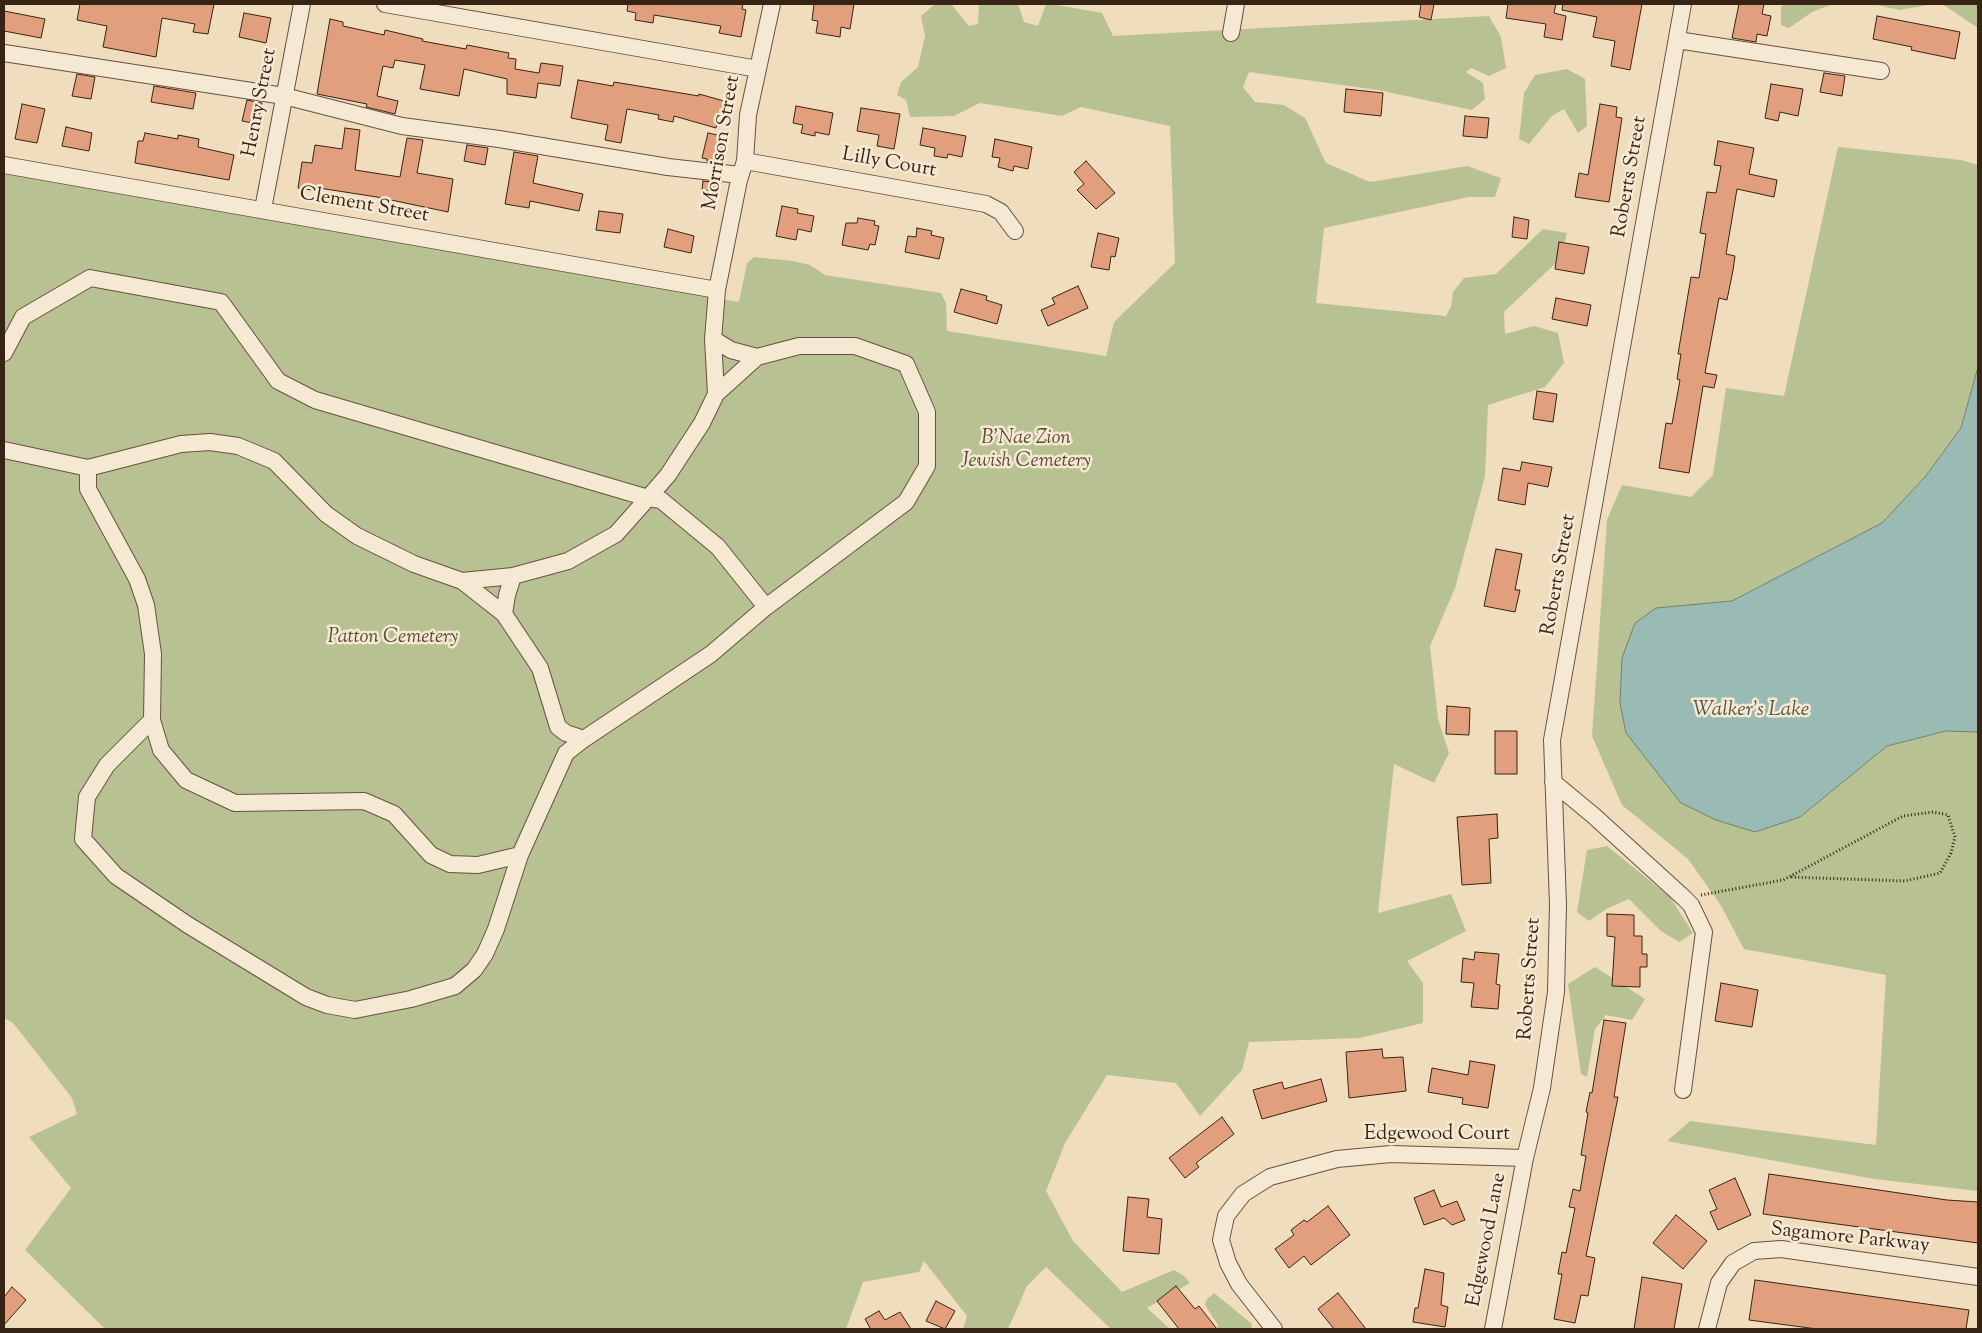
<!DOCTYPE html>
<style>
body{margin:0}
#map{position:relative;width:1982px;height:1333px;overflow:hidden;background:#f0ddbd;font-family:"Sorts Mill Goudy",serif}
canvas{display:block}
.frame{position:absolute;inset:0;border:5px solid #382415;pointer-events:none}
</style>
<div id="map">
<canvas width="1982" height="1333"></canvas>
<div class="frame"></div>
</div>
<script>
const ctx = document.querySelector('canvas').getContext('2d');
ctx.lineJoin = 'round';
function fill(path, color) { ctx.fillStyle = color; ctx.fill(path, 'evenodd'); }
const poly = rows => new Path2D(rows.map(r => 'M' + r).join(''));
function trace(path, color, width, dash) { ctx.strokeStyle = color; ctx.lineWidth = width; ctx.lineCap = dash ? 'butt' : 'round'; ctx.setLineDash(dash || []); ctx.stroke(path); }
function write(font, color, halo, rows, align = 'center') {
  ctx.font = font + ' "Sorts Mill Goudy",serif'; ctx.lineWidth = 5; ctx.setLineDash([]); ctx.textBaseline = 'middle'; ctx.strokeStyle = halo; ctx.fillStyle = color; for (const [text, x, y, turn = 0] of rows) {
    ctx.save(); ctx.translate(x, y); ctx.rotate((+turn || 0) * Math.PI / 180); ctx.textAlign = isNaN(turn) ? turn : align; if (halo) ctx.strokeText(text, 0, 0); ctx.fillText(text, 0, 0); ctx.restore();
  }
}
fill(poly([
 [935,4,951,4,969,26,978,24,979,4,1018,4,1024,22,1038,26,1046,4,1052,4,1102,13,1113,36,1489,16,1501,37,1506,68,1489,76,1471,68,1466,72,1483,83,1485,99,1472,110,1378,90,1249,72,1243,87,1255,102,1284,105,1305,118,1326,163,1370,182,1467,166,1501,178,1495,197,1469,197,1324,228,1316,303,1446,316,1451,307,1453,292,1464,278,1496,274,1543,229,1567,233,1560,259,1504,312,1505,334,1534,326,1558,333,1564,363,1545,387,1488,405,1485,476,1455,588,1430,646,1438,719,1449,753,1434,783,1394,764,1378,913,1451,894,1466,931,1407,961,1423,983,1423,1023,1360,1038,1249,1042,1242,1070,1200,1116,1176,1083,1107,1075,1065,1143,1046,1191,1073,1241,1122,1292,1174,1270,1184,1276,1190,1283,1147,1308,1170,1329,1111,1329,1046,1267,1027,1286,1008,1329,963,1329,967,1316,924,1261,919,1272,863,1282,846,1329,105,1329,25,1250,71,1188,29,1137,77,1114,72,1098,13,1023,4,1018,4,174,739,302,747,263,754,257,793,261,810,265,825,275,941,293,946,303,947,331,1106,356,1114,322,1175,263,1170,126,1081,107,1062,116,980,103,954,116,910,117,906,100,897,95,901,82,918,67,925,36,921,16],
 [1784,4,1833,4,1812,12,1789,28,1781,25,1781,7],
 [1872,4,1933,4,1900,10],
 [1942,4,1978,4,1978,28],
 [1567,69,1585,79,1587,126,1578,133,1564,109,1552,116,1529,144,1519,139,1524,93,1535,75],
 [1838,147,1961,160,1978,165,1978,367,1961,428,1925,477,1882,523,1732,601,1700,604,1800,817,1887,746,1947,731,1978,732,1978,1191,1874,1179,1667,1141,1690,1121,1876,1145,1886,975,1744,949,1720,904,1688,859,1622,805,1592,736,1607,520,1622,485,1691,497,1713,475,1726,388,1784,396],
 [1607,846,1670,897,1693,933,1679,942,1661,931,1629,899,1608,908,1589,921,1577,912,1587,850],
 [1595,967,1645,999,1632,1020,1606,1015,1595,1029,1587,1077,1581,1074,1568,984],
 [1214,1293,1252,1324,1251,1329,1218,1329,1218,1325,1205,1305,1207,1299]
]), '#b8c192');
const water = poly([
 [1978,367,1978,732,1946,731,1887,746,1800,817,1755,832,1716,820,1681,803,1626,733,1620,703,1622,658,1635,623,1656,608,1732,601,1882,523,1925,477,1961,428,1978,367]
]);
fill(water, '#9abbb3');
trace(water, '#737f74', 1);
const building = poly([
 [80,4,214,4,208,34,193,32,195,24,162,18,156,57,103,47,107,26,77,20,80,4],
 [628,4,743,4,742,9,746,10,741,37,719,33,721,26,654,15,653,23,635,20,636,13,627,11,628,4],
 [814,4,854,4,850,29,841,27,840,37,816,33,818,21,812,20,814,4],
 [1421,4,1434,4,1431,20,1419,17,1421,4],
 [1508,4,1556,4,1554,13,1566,16,1562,40,1544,37,1546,24,1506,18,1508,4],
 [1563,4,1642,4,1630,70,1611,66,1615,41,1593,37,1597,17,1562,10,1563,4],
 [1739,4,1764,4,1762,14,1771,16,1767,36,1757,34,1756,42,1732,38,1739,4],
 [4,11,45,19,41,38,4,31,4,11],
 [244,13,271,18,266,43,239,37,244,13],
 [1877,16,1960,32,1955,59,1911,50,1912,47,1873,39,1877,16],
 [330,19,343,22,343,26,384,35,385,30,423,39,422,41,466,49,467,45,509,53,508,58,516,59,515,69,539,73,541,63,563,66,560,86,538,83,536,98,507,94,507,79,464,69,459,96,420,89,425,65,395,60,393,68,383,66,377,96,398,101,395,114,366,107,367,104,317,94,330,19],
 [1824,73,1845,76,1842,96,1820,92,1824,73],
 [77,74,95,77,91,99,72,96,77,74],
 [578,80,613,86,614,82,699,96,699,94,724,101,716,128,674,116,673,122,658,119,659,115,627,109,621,143,605,140,608,125,571,118,578,80],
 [1771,84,1803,89,1798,116,1780,112,1778,121,1765,118,1771,84],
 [154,86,196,93,193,109,151,102,154,86],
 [1346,89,1383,93,1381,116,1344,112,1346,89],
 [247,100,262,103,258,124,242,121,247,100],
 [22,104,45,109,37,143,15,139,22,104],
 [1600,104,1617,107,1616,117,1622,118,1609,202,1575,197,1579,173,1588,175,1600,104],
 [796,106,833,113,829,135,815,132,815,136,801,133,803,125,793,123,796,106],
 [861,108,900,114,894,149,877,146,879,135,857,131,861,108],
 [1465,116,1489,118,1487,138,1463,136,1465,116],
 [66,127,92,133,89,151,62,146,66,127],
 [345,128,360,130,355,170,400,177,407,138,423,140,417,173,453,179,448,212,377,197,319,188,319,191,298,188,302,162,312,163,315,145,342,149,345,128],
 [923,128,966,136,962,157,948,154,947,158,934,156,935,148,920,145,923,128],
 [145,133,178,139,178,135,199,139,198,147,234,155,229,180,135,163,138,141,143,141,145,133],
 [708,133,727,137,721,163,707,161,707,159,702,158,708,133],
 [995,139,1032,147,1028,169,1014,166,1013,171,998,167,1000,158,992,157,995,139],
 [1718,141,1754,148,1749,174,1777,180,1774,197,1737,189,1726,254,1735,256,1733,270,1727,300,1719,298,1705,373,1717,375,1714,388,1703,386,1689,473,1659,468,1666,423,1672,424,1680,380,1677,379,1681,354,1678,354,1691,277,1699,278,1706,234,1700,233,1707,192,1716,193,1721,166,1714,165,1718,141],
 [467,145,488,148,485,165,464,161,467,145],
 [514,152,538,156,533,183,583,194,579,211,530,201,529,208,505,204,514,152],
 [1086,161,1115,193,1096,209,1077,190,1084,184,1074,172,1086,161],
 [703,181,720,183,718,193,702,190,703,181],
 [782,206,798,209,797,213,814,216,811,232,798,229,796,240,776,236,782,206],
 [599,211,623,214,620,233,596,230,599,211],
 [1514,217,1529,220,1527,239,1512,237,1514,217],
 [858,218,875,221,874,225,879,226,875,245,870,244,868,250,842,245,846,223,857,223,858,218],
 [917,228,932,231,931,235,944,238,939,259,905,252,908,236,916,237,917,228],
 [668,229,694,236,691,253,664,247,668,229],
 [1098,233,1119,238,1115,257,1111,256,1109,270,1091,267,1098,233],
 [1559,242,1589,247,1584,274,1555,269,1559,242],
 [1078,286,1088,308,1048,326,1041,310,1055,304,1052,298,1078,286],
 [961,289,987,296,986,300,1002,305,997,324,954,312,961,289],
 [1556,298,1591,305,1587,326,1552,319,1556,298],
 [1537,391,1557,394,1553,422,1533,419,1537,391],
 [1522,462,1552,467,1548,487,1528,483,1525,505,1498,500,1503,468,1520,471,1522,462],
 [1496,549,1522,554,1515,590,1520,590,1515,612,1484,606,1496,549],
 [1447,706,1470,708,1469,735,1446,734,1447,706],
 [1495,731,1517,731,1517,774,1495,774,1495,731],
 [1497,814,1498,838,1489,839,1491,883,1462,885,1457,817,1497,814],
 [1607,914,1634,915,1634,936,1642,936,1642,954,1647,954,1647,967,1640,967,1640,987,1612,986,1615,937,1607,936,1607,914],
 [1475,952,1499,954,1496,984,1500,985,1498,1009,1471,1007,1474,983,1461,982,1463,958,1474,960,1475,952],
 [1721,983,1758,990,1752,1027,1715,1021,1721,983],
 [1604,1020,1626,1023,1614,1097,1618,1097,1586,1256,1595,1258,1588,1296,1581,1295,1575,1323,1554,1319,1562,1274,1558,1274,1562,1252,1566,1253,1575,1208,1569,1207,1573,1189,1580,1191,1586,1156,1581,1155,1588,1113,1586,1112,1590,1092,1592,1093,1604,1020],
 [1382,1049,1383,1058,1403,1057,1406,1091,1349,1098,1346,1052,1382,1049],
 [1470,1061,1495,1065,1488,1108,1462,1104,1463,1098,1428,1092,1432,1068,1468,1075,1470,1061],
 [1321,1079,1327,1101,1262,1119,1253,1090,1282,1082,1284,1089,1321,1079],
 [1222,1117,1234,1134,1196,1163,1199,1167,1185,1178,1169,1158,1222,1117],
 [1769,1174,1947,1200,1978,1202,1978,1243,1763,1214,1769,1174],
 [1735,1178,1751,1215,1718,1230,1710,1212,1717,1209,1709,1190,1735,1178],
 [1434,1190,1441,1207,1457,1201,1465,1220,1452,1225,1444,1218,1424,1225,1414,1198,1434,1190],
 [1128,1197,1149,1199,1147,1217,1162,1219,1159,1254,1123,1251,1128,1197],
 [1328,1206,1350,1235,1311,1265,1304,1256,1289,1268,1275,1249,1294,1235,1291,1230,1304,1220,1307,1222,1328,1206],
 [1676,1215,1707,1241,1683,1269,1653,1243,1676,1215],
 [1425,1269,1444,1273,1441,1305,1448,1307,1445,1327,1413,1322,1415,1308,1418,1308,1425,1269],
 [1642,1277,1682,1284,1674,1329,1634,1329,1642,1277],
 [1755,1280,1969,1310,1966,1329,1817,1329,1749,1320,1755,1280],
 [1176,1286,1195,1309,1199,1306,1217,1329,1179,1329,1157,1301,1176,1286],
 [12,1287,26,1300,4,1325,4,1297,12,1287],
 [1338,1293,1366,1329,1334,1329,1318,1309,1338,1293],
 [936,1301,955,1311,945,1329,926,1321,936,1301],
 [879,1311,885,1320,900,1312,911,1329,867,1329,870,1328,865,1319,879,1311]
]);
fill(building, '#e19f7e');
trace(building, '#382415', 1);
const minor = poly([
 [385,4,758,69],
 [1231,33,1236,4],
 [1677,40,1881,71],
 [4,53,284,96,402,126,499,139,668,167,740,175],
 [745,161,986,204,1001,212,1015,231],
 [4,165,717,290],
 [263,209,302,4],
 [713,339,731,350,757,357],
 [4,353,23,317,90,278,221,302,278,381,315,400,648,498,668,475,702,423,716,394],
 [4,450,88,468,88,489,137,579,146,605,153,654,152,720],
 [88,468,181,444,210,442,238,446,274,461,326,514,357,536,414,564,462,581,513,576,568,561,616,534,648,498,661,500,718,547,766,607],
 [513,576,507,595,504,614,540,668,558,727,566,733,584,739],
 [462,581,504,614],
 [1553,782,1594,816,1684,898,1691,905,1704,932,1683,1090],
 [520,855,478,865,450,864,431,855,394,814,364,801,235,803,186,780,161,750,152,720,107,765,87,797,83,839,116,876,188,925,306,997,327,1005,355,1010,411,999,455,986,474,970,485,954,496,929,520,855,566,753,584,739,711,654,766,607,906,502,927,466,927,412,906,364,855,346,799,346,757,357,716,394,713,339,717,290,739,180,745,161,748,115,772,4],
 [1274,1329,1239,1284,1228,1263,1221,1240,1226,1216,1243,1194,1270,1177,1337,1159,1391,1154,1525,1158],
 [1493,1329,1525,1158,1542,1088,1556,992,1558,904,1552,740,1683,4],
 [1707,1329,1719,1283,1733,1263,1754,1251,1781,1249,1978,1277]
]);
trace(minor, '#66523f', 18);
trace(poly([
 [1701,895,1783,880,1789,877,1903,816,1933,812,1948,815,1955,837,1951,853,1940,873,1905,881,1789,877]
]), '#382415', 3, [1, 2.5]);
trace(minor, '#f5e9d4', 16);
write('20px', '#382415', '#f5e9d4', [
 ["Henry Street",261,103,-79],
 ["Morrison Street",723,143,-80],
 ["Lilly Court",889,164,10],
 ["Roberts Street",1631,177,-80],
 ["Clement Street",364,206,10],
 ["Roberts Street",1560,575,-80],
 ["Roberts Street",1531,979,-86],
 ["Edgewood Court",1437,1136],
 ["Sagamore Parkway",1850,1239,6],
 ["Edgewood Lane",1488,1240,-79]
]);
write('italic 20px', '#584b34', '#f5e9d4', [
 ["B'Nae Zion",1026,440],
 ["Jewish Cemetery",1026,463],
 ["Patton Cemetery",393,639]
]);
write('italic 21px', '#555144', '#f5e9d4', [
 ["Walker's Lake",1751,711]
]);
</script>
